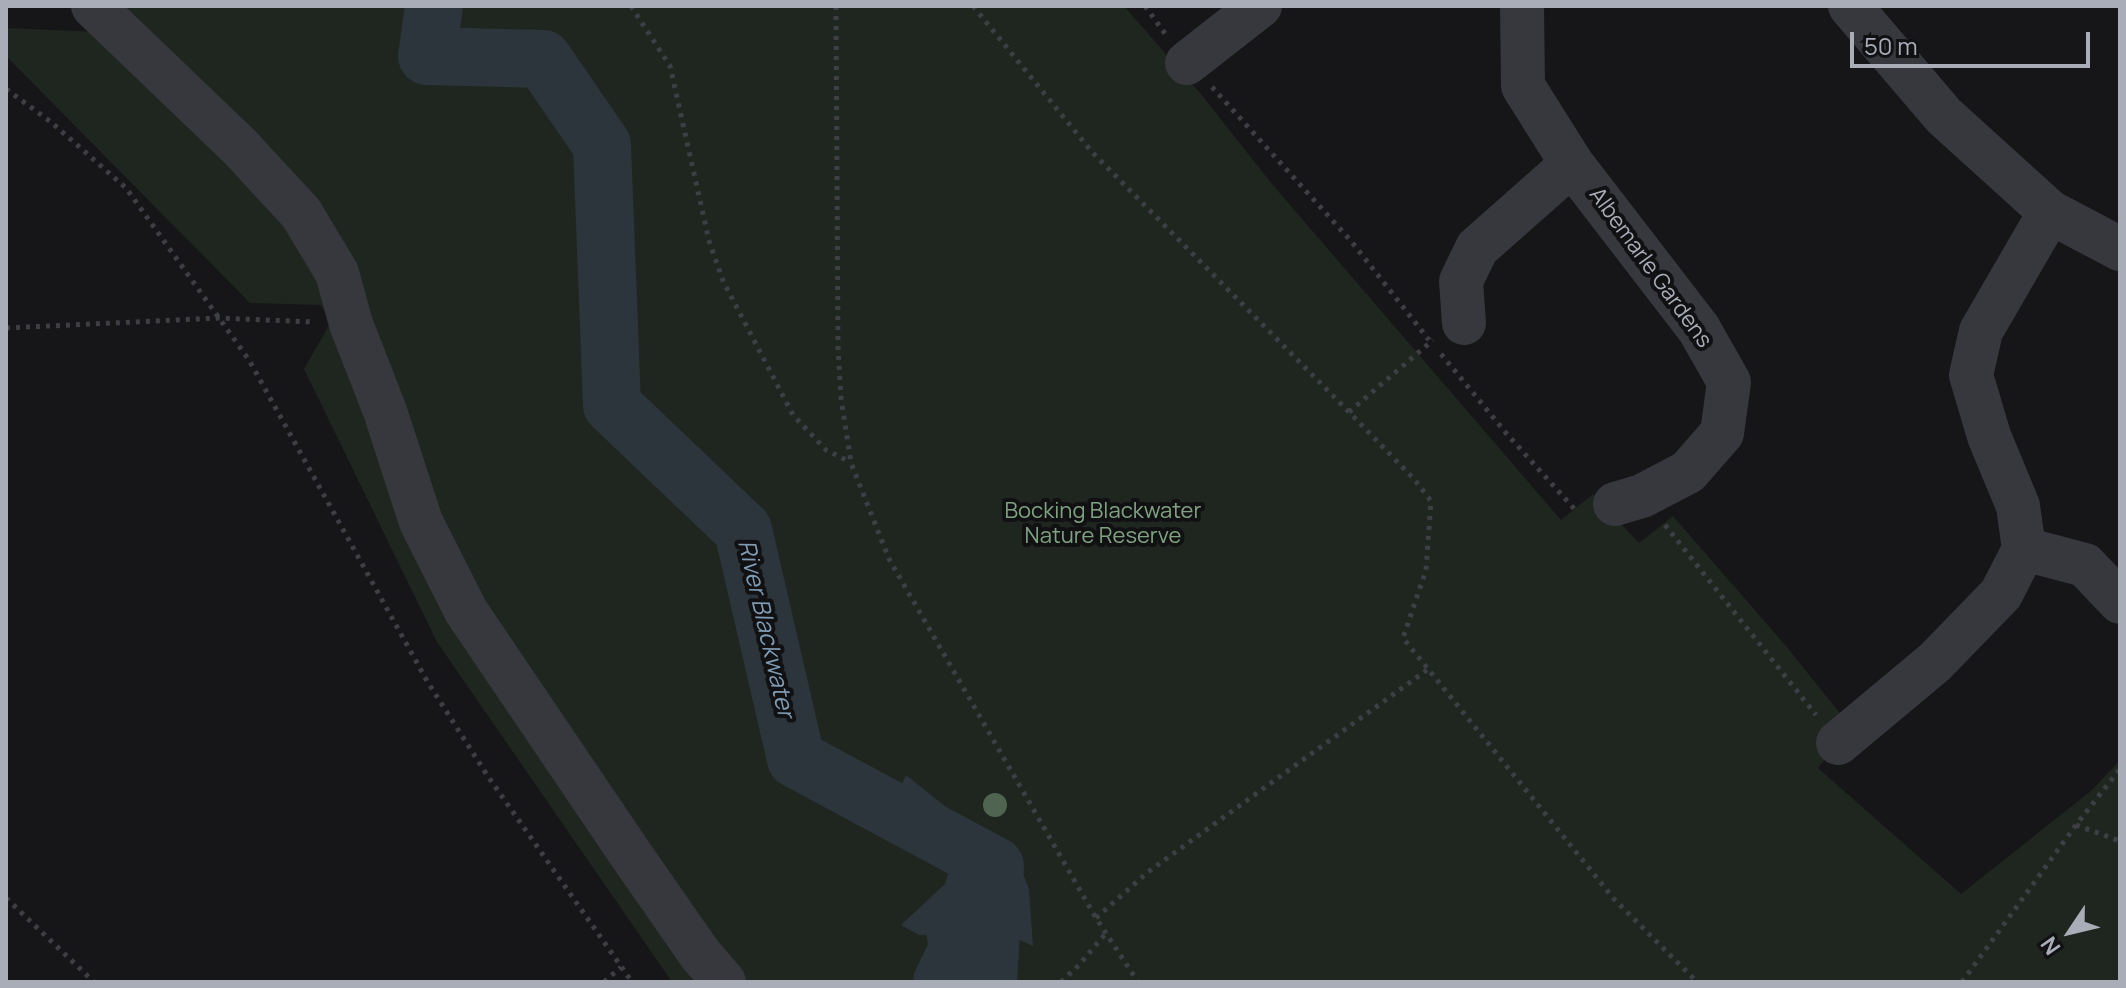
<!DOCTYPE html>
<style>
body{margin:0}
#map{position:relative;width:2126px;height:988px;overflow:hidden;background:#161618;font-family:Manrope,sans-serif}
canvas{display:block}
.frame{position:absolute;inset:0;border:8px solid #a8adb8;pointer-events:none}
.north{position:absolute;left:2030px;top:892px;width:80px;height:80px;-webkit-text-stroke:6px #111113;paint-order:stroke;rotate:235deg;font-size:22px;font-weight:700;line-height:32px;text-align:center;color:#a8adb8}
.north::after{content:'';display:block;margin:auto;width:28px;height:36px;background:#a8adb8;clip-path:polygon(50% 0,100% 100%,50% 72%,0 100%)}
.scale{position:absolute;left:1850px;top:32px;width:240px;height:36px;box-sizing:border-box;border:4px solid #a8adb8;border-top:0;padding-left:10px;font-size:24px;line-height:28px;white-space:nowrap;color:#a8adb8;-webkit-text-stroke:6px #111113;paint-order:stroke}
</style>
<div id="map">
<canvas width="2126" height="988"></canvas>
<div class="frame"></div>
<div class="north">N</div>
<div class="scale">50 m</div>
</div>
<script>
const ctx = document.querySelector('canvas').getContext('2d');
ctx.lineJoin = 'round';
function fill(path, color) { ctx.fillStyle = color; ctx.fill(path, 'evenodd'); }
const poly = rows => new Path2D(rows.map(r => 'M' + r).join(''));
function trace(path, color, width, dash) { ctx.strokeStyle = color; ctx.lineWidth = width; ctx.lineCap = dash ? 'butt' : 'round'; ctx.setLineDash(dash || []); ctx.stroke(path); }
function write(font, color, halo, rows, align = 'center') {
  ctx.font = font + ' Manrope,sans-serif'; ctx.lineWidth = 8; ctx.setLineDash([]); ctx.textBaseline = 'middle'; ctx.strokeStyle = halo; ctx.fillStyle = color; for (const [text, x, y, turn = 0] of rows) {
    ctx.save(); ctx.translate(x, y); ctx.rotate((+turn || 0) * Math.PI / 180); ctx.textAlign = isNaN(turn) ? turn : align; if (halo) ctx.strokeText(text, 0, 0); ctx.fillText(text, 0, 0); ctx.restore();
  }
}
fill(poly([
 [100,6,1124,6,1201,94,1272,184,1561,520,1593,494,1639,543,1673,516,1786,646,1851,727,1818,768,1961,894,2092,790,2120,760,2120,982,672,982,437,642,304,369,331,322,321,305,250,303,6,56,6,28,123,33]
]), '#1e261f');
fill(poly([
 [906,775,1001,851,1018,861,1029,889,1033,946,959,913,944,921,939,934,919,935,901,925,945,884,953,859,928,807,901,786]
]), '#2c353c');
trace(poly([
 [434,6,427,56,543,59,602,145,612,405,743,530,796,759,995,866,988,982],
 [942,982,958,949,953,916]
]), '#2c353c', 58);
trace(poly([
 [631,6,670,66,709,241,723,281,793,415,826,450,850,462],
 [836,6,838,348,841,398,851,463,889,559,1096,918,1138,982],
 [973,6,1092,152,1349,412,1414,479,1431,501,1426,570,1403,638,1614,899,1697,982],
 [1145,6,1166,35],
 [1212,87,1351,241,1429,340],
 [6,89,51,122,126,188,249,360,427,681,487,775,632,982],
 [6,328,219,318,313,322],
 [1441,354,1506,433,1578,513],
 [1349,412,1433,340],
 [1665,525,1816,715],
 [2076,825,2120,841],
 [6,898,94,982],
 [1096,918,1148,872,1427,670],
 [604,982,621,967],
 [1061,982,1079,965,1106,933],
 [1962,982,2076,825,2120,769]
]), '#3d3f44', 5, [4, 6]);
trace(poly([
 [93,6,240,147,301,213,337,273,351,324,385,411,421,522,466,611,629,852,700,954,724,982],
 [1522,6,1523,86,1572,164,1699,329,1729,382,1722,433,1688,472,1642,496,1615,504],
 [1850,6,1944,116,2050,212,2120,249],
 [1187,63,1260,6],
 [1464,323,1461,281,1477,248,1572,164],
 [2024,549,2085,565,2120,602],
 [1838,743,1935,662,2001,594,2024,549,2018,506,1989,436,1971,375,1981,331,2050,212]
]), '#37383d', 44);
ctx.fillStyle = '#506452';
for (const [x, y] of [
 [995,805]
]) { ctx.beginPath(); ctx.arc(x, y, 12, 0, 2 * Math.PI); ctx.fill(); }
write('22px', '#a8adb8', '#111113', [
 ["Albemarle Gardens",1650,268,54]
]);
write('22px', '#7fa381', '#111113', [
 ["Bocking Blackwater",1103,512],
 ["Nature Reserve",1103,537]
]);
write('italic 24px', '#7f9bb3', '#111113', [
 ["River Blackwater",765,629,77]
]);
</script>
